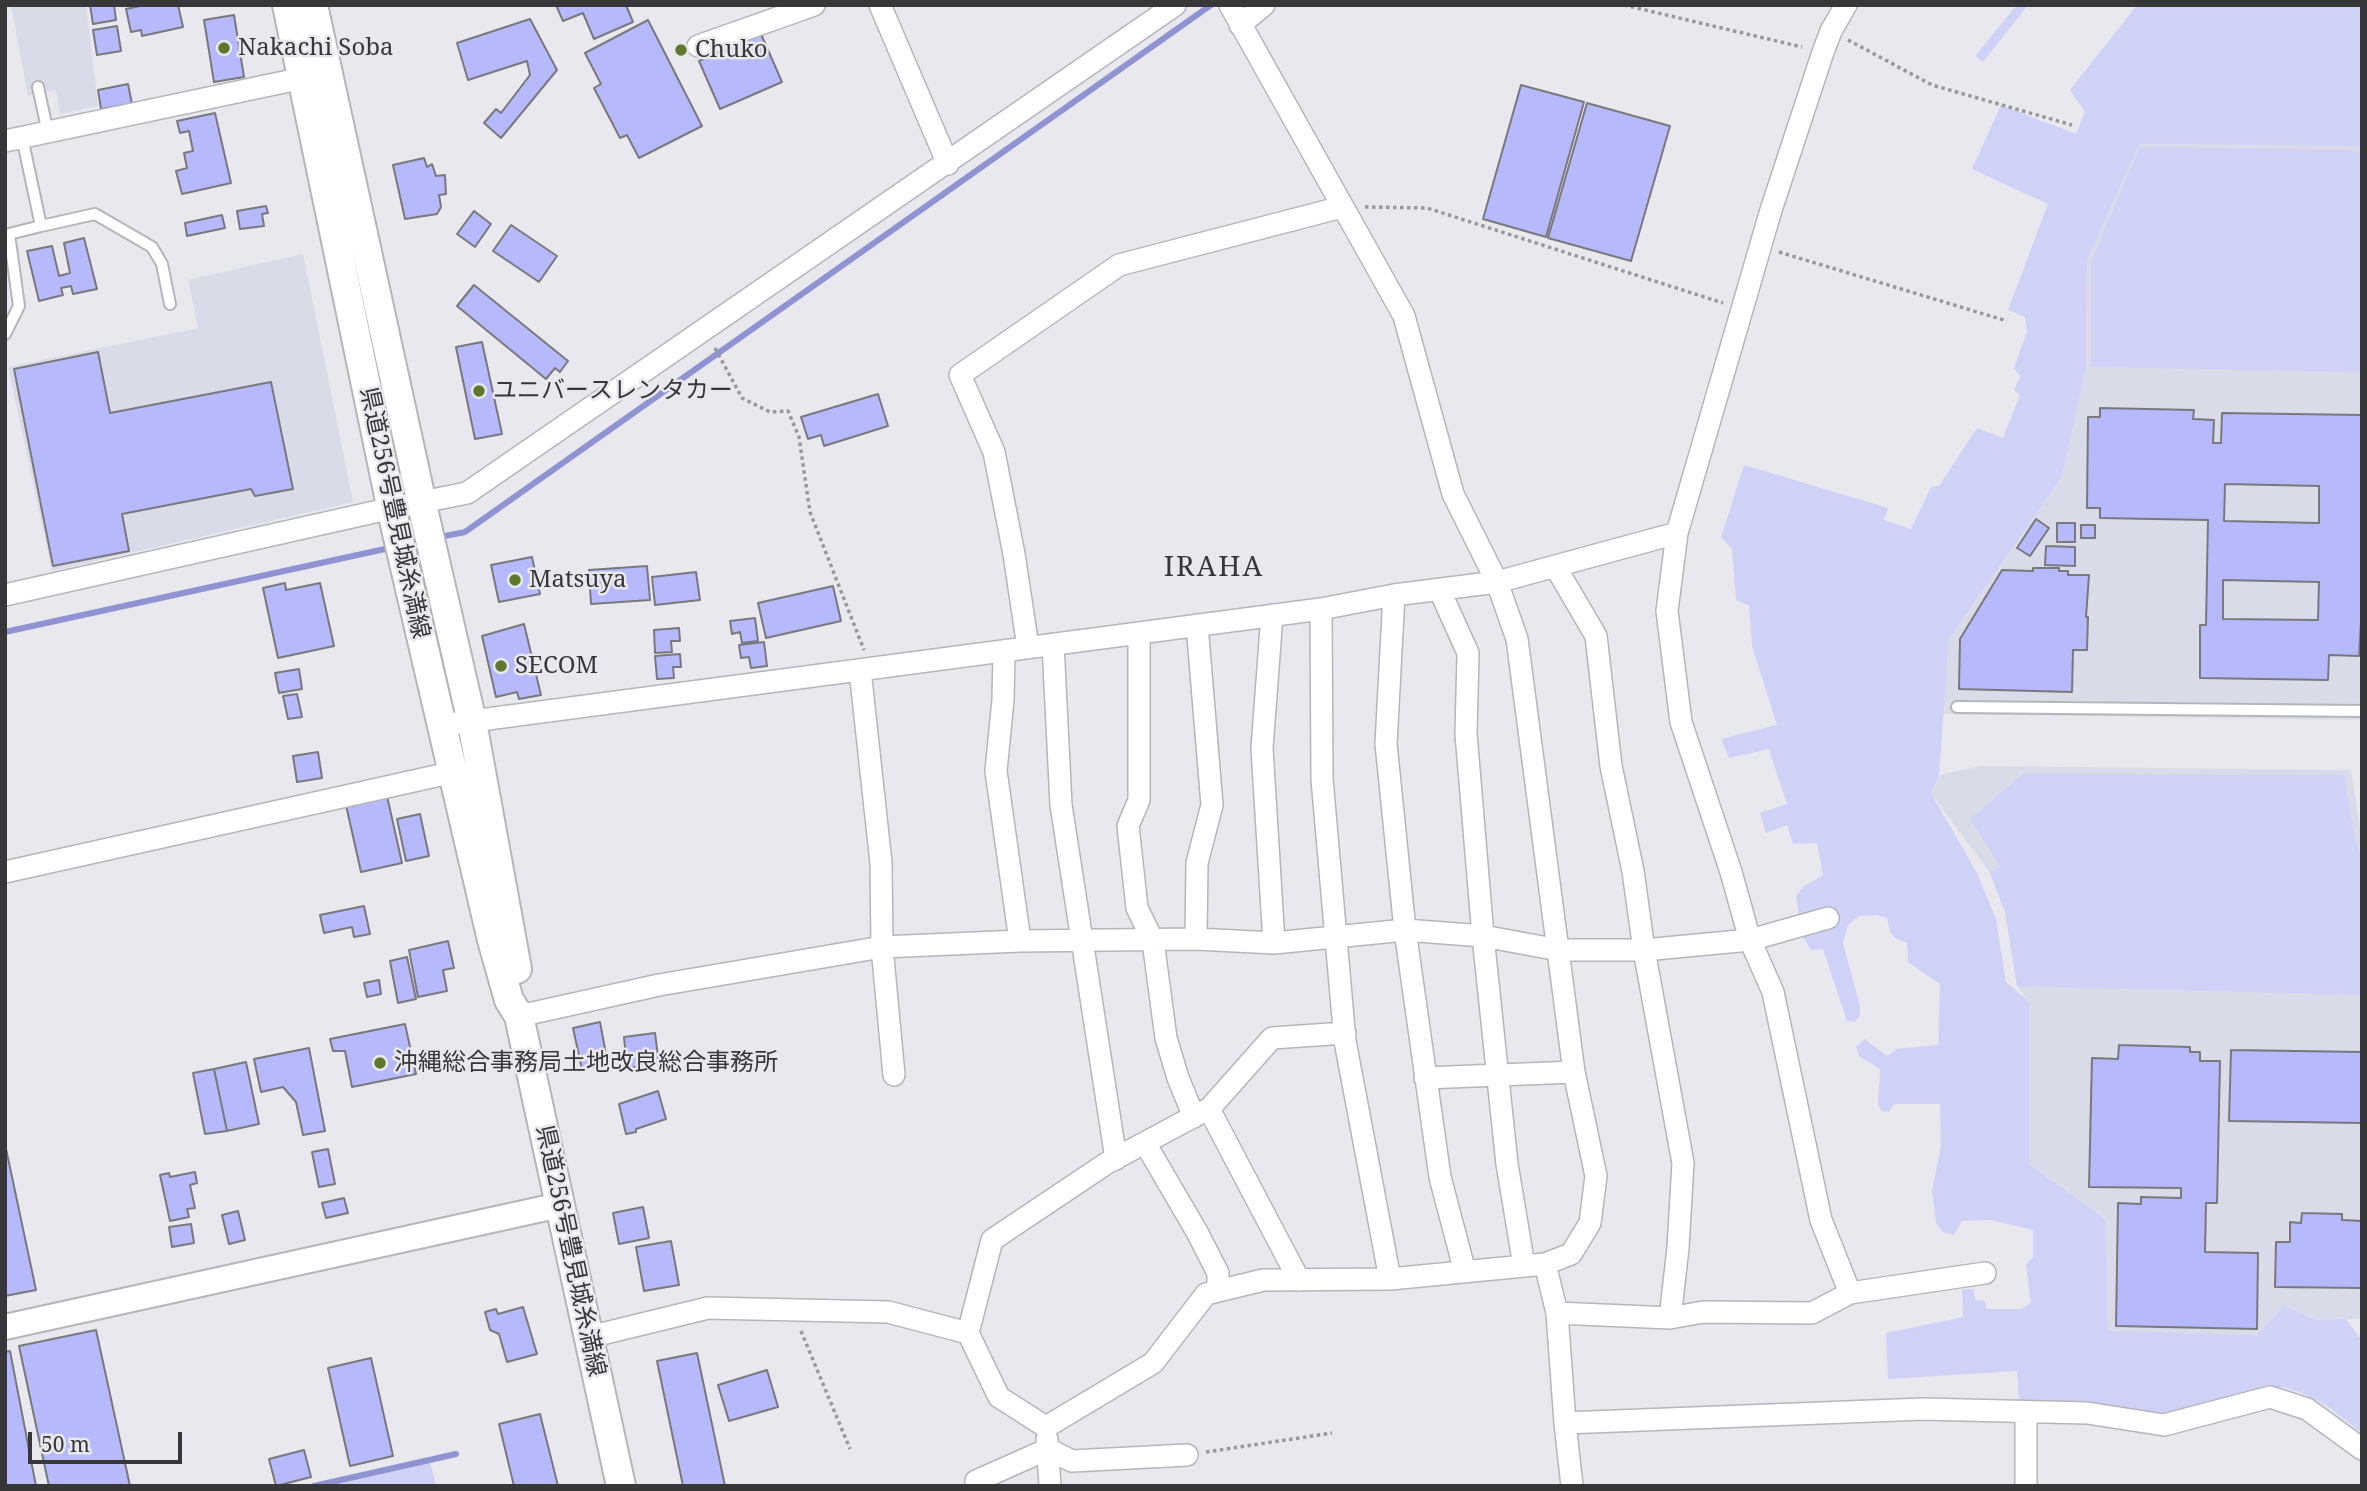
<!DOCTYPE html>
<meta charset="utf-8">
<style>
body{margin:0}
#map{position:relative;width:2367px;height:1491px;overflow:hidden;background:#e8e8ee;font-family:"Noto Serif",serif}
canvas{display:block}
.frame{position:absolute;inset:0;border:7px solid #373739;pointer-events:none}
.scale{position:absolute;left:28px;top:1432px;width:154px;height:32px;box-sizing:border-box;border:4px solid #373739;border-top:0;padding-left:9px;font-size:21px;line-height:24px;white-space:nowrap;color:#373739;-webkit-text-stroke:5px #e8e8ee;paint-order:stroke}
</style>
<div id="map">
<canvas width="2367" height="1491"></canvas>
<div class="frame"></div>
<div class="scale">50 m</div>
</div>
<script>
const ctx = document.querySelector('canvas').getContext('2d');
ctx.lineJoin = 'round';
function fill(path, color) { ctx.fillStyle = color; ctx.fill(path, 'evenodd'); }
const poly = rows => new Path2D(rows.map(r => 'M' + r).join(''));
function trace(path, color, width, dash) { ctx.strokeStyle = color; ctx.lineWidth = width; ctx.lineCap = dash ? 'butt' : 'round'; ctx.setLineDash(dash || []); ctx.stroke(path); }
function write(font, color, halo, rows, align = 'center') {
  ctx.font = font + ' "Noto Serif","Noto Sans JP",serif'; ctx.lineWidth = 5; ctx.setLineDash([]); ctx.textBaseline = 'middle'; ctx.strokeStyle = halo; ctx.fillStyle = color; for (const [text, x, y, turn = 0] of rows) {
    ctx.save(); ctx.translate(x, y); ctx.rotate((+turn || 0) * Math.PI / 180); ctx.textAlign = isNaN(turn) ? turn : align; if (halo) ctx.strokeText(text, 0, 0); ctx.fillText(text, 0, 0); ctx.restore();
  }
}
fill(poly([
 [11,5,86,5,98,106,60,114,56,90,28,96],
 [2139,144,2353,146,2362,148,2361,720,1943,714,1949,639,2062,477,2086,368,2087,261],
 [303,254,353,502,52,571,8,367,198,328,188,280],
 [1981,766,2351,770,2362,842,2362,1319,2316,1320,2284,1305,2257,1335,2107,1332,2105,1219,2029,1164,2029,1002,2017,986,2005,912,1990,873,1931,793,1939,775]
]), '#dadbe8');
fill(poly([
 [2017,5,2028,5,1983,62,1975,56],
 [2137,5,2362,5,2362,148,2353,146,2139,144,2087,261,2086,368,2062,477,1949,639,1939,775,1931,793,1977,873,1996,919,2006,982,2029,1002,2029,1164,2105,1219,2108,1331,2257,1335,2284,1305,2316,1320,2346,1319,2362,1341,2362,1433,2327,1406,2302,1393,2283,1387,2267,1388,2166,1415,2019,1401,2017,1371,1888,1379,1886,1333,1963,1317,1962,1289,1974,1289,1975,1300,1985,1301,1986,1309,2021,1309,2031,1303,2026,1264,2033,1257,2033,1230,1991,1220,1962,1221,1954,1235,1943,1232,1936,1223,1932,1190,1941,1147,1940,1104,1894,1104,1889,1112,1881,1111,1878,1104,1880,1069,1859,1056,1856,1047,1865,1039,1887,1056,1897,1049,1938,1045,1940,984,1908,962,1907,943,1895,938,1890,932,1887,918,1876,915,1859,916,1848,925,1843,943,1860,1006,1860,1015,1855,1022,1847,1021,1823,949,1811,950,1802,935,1796,896,1803,887,1823,875,1817,843,1793,844,1787,825,1766,833,1760,813,1787,804,1769,749,1729,758,1721,739,1777,725,1752,646,1749,606,1736,600,1732,549,1721,537,1744,465,1888,508,1884,520,1911,529,1931,487,1939,486,1977,428,2003,438,2020,395,2014,390,2020,376,2014,368,2027,331,2025,317,2008,310,2048,204,1972,169,2001,105,2076,134,2085,112,2070,90],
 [2140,147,2351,150,2362,153,2362,372,2091,367,2091,262],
 [2023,774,2344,775,2355,840,2362,858,2362,995,2017,986,2005,912,1990,873,2000,866,1970,819],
 [430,1461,436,1486,322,1486]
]), '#cfd2f6');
trace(poly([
 [435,538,465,532,1211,5],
 [5,632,394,547],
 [314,1486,456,1454]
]), '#8f93d2', 6);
const building = poly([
 [90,5,114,5,116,20,93,24,90,5],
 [145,5,178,5,183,27,142,36,141,30,131,32,126,9,145,5],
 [556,5,626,5,633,22,594,39,583,13,563,21,556,5],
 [234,15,244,77,214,82,204,20,234,15],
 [530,19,557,70,501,138,484,123,496,109,501,113,530,75,527,61,468,80,457,43,530,19],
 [648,20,702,126,639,158,627,135,620,138,594,88,601,84,585,53,648,20],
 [117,26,121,51,97,55,93,30,117,26],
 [761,34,782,82,720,109,699,61,761,34],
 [128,84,132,104,101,109,98,90,128,84],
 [1521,85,1584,102,1546,237,1483,219,1521,85],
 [1587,103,1670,126,1631,261,1548,238,1587,103],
 [215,113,231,183,182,194,176,171,187,168,184,153,193,151,189,131,180,133,177,121,215,113],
 [424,158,427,167,432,164,436,176,445,175,446,194,439,195,441,207,437,214,405,219,393,165,424,158],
 [266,206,268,213,262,214,264,226,240,229,237,211,266,206],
 [474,211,491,224,475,247,457,234,474,211],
 [222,215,225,228,187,236,185,223,222,215],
 [511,225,557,256,539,282,493,251,511,225],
 [84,238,97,289,73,294,71,286,61,288,63,295,39,301,27,251,52,246,59,276,70,273,64,243,84,238],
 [474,285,568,361,560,372,555,368,546,379,457,306,474,285],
 [482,342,502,434,475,439,456,347,482,342],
 [98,352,110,413,271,382,293,489,255,496,251,489,122,514,129,551,53,566,14,369,98,352],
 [878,394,888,426,824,446,821,435,808,439,801,417,878,394],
 [2100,408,2194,410,2193,419,2214,420,2213,443,2221,443,2222,413,2362,415,2362,605,2359,656,2329,655,2328,680,2200,678,2200,625,2206,625,2208,520,2100,518,2100,508,2087,508,2088,417,2100,417,2100,408],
 [2225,484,2319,486,2319,523,2224,521,2225,484],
 [2223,580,2319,582,2318,620,2223,619,2223,580],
 [2036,519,2049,528,2030,556,2017,548,2036,519],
 [2057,523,2075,523,2075,542,2057,542,2057,523],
 [2081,525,2095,525,2095,538,2081,538,2081,525],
 [2046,546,2075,547,2075,566,2045,565,2046,546],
 [532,557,540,594,499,602,491,565,532,557],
 [647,566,650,600,591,604,589,570,647,566],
 [2033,568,2059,568,2059,571,2068,571,2068,575,2089,575,2086,617,2088,617,2087,650,2073,650,2072,692,1959,689,1960,639,2002,570,2033,571,2033,568],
 [696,572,700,600,655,605,652,577,696,572],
 [285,583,286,590,320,583,334,646,278,658,263,588,285,583],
 [833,586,841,621,766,638,758,603,833,586],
 [755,618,758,641,742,643,740,632,732,634,730,621,755,618],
 [524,624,541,695,519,699,517,692,496,697,482,636,524,624],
 [679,628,680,641,671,641,672,652,655,653,654,630,679,628],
 [764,642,767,666,751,668,749,657,741,658,739,645,764,642],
 [680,654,681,667,673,667,674,678,657,679,655,656,680,654],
 [299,669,302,689,279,693,275,673,299,669],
 [297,694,302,717,288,719,283,696,297,694],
 [318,752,322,778,297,782,293,756,318,752],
 [387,796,402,863,361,872,346,805,387,796],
 [420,814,429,856,406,861,397,819,420,814],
 [364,906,370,934,354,937,352,927,324,933,320,915,364,906],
 [448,941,454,968,443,970,447,991,418,997,409,950,448,941],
 [407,957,416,999,398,1003,390,961,407,957],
 [379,980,381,994,367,997,364,983,379,980],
 [600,1022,606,1054,602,1056,603,1066,582,1070,573,1028,600,1022],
 [405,1024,416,1074,352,1087,345,1051,333,1051,330,1039,405,1024],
 [655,1033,659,1064,622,1069,621,1061,626,1058,624,1037,655,1033],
 [2119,1045,2190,1047,2190,1052,2200,1052,2200,1061,2220,1061,2217,1203,2206,1203,2205,1252,2258,1253,2257,1329,2116,1326,2118,1203,2141,1204,2141,1197,2181,1198,2181,1188,2089,1187,2092,1058,2118,1059,2119,1045],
 [309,1048,325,1131,303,1135,296,1102,283,1087,261,1092,254,1059,309,1048],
 [2231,1050,2362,1052,2362,1123,2229,1121,2231,1050],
 [246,1062,259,1124,227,1131,214,1069,246,1062],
 [214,1069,227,1131,205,1134,193,1073,214,1069],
 [658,1091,666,1119,636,1129,636,1132,626,1134,619,1104,658,1091],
 [5,1144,36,1290,5,1296,5,1144],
 [328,1149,335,1184,319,1187,312,1152,328,1149],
 [195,1172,197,1183,190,1185,195,1208,187,1209,189,1217,170,1221,160,1175,169,1173,170,1177,195,1172],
 [344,1198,348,1213,326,1218,322,1203,344,1198],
 [643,1207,649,1238,619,1244,613,1213,643,1207],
 [238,1211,245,1240,229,1244,222,1215,238,1211],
 [2302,1213,2342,1214,2342,1220,2362,1221,2362,1288,2275,1287,2276,1242,2290,1242,2290,1222,2301,1223,2302,1213],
 [191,1224,194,1243,172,1247,169,1227,191,1224],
 [671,1241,679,1285,644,1291,636,1247,671,1241],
 [523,1307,537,1354,507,1362,499,1334,490,1330,485,1312,496,1309,498,1314,523,1307],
 [96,1330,130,1486,49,1486,19,1346,96,1330],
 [10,1351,36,1486,5,1486,5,1352,10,1351],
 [697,1353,725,1486,683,1486,657,1361,697,1353],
 [371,1358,393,1456,350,1466,328,1368,371,1358],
 [767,1370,778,1407,729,1421,718,1385,767,1370],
 [540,1414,558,1486,514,1486,499,1424,540,1414],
 [304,1450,311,1477,276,1486,269,1459,304,1450]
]);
fill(building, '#b6bafc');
trace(building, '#78787d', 2);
const service = poly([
 [38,87,48,133],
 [41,226,95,214,152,247,162,264,170,304],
 [5,334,19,306,9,234,41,226,22,137],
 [1957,707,2362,711]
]);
const minor = poly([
 [880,5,948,164],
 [1230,5,1404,316,1453,494,1497,582,1517,639,1574,1072,1596,1176,1590,1223,1571,1254,1545,1264],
 [1240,25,1264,5],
 [698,46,814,5],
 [5,141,303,78],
 [1555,566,1596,636,1611,766,1633,871,1644,950,1683,1163,1678,1248,1670,1318],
 [1440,591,1468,653,1466,734,1483,936,1507,1164,1524,1266],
 [5,595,392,508,467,493,1175,5],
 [1394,595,1386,744,1405,930,1440,1177,1465,1272],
 [1321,609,1322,779,1345,1041,1390,1279],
 [1272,615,1262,748,1274,943],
 [1139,633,1139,800,1128,826,1137,908,1153,941,1166,1038,1178,1078,1194,1117],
 [1053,644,1061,805,1116,1159],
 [1028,647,1014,554,994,452,960,375,1119,265,1342,207],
 [1004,651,1003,700,996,771,1020,941],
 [860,670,881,863,882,947,894,1075],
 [442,725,1321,609,1394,595,1497,582,1677,533],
 [5,872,454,772],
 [1196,939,1197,863,1212,805,1197,625],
 [519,1016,659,985,882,947,1020,941,1196,939,1274,943,1405,930,1483,936,1559,950,1644,950,1750,940,1828,918],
 [1425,1078,1574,1072],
 [1145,1143,1197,1232,1218,1273,1218,1291],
 [1299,1280,1209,1109,1272,1038,1345,1033],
 [1850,1293,1985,1273],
 [1557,1313,1670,1318,1703,1312,1812,1313,1850,1293,1821,1220,1773,992,1750,940,1731,872,1681,722,1667,611,1677,533,1771,210,1823,52,1831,31,1846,5],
 [968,1333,992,1240,1107,1163,1204,1111],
 [589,1337,708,1308,888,1312,968,1333,999,1397,1046,1427],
 [1565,1423,1923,1409,2087,1413,2164,1425,2270,1397,2307,1409,2362,1449],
 [1046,1427,1153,1363,1206,1294,1263,1280,1390,1279,1545,1264,1557,1313,1565,1423,1572,1486],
 [1047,1439,1050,1486],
 [976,1481,1048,1449,1072,1461,1187,1455],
 [2026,1486,2026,1412]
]);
const tertiary = poly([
 [5,1327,560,1205]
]);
const secondary = poly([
 [287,5,394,520,492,940,509,1000,519,1016,621,1486],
 [313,5,424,513,472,722,517,969]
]);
trace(service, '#b5b6bb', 14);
trace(minor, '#b5b6bb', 24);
trace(tertiary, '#b5b6bb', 28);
trace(secondary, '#b5b6bb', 32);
trace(poly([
 [1624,5,1802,47],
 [1848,40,1932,85,2072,125],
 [1365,207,1427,208,1723,303],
 [1779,252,2007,321],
 [715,348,742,398,770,412,788,411,799,437,810,512,864,650],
 [801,1331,850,1449],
 [1206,1452,1332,1433]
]), '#97979c', 3.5, [3.5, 3.5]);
trace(service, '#fff', 10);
trace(minor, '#fff', 21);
trace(tertiary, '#fff', 24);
trace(secondary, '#fff', 28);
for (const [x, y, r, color] of [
 [224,48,7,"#5e792d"],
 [681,50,7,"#5e792d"],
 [479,391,7,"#5e792d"],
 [515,580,7,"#5e792d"],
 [501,666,7,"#5e792d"],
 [380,1063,7,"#5e792d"]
]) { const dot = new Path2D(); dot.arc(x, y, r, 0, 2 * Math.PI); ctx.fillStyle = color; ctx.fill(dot); trace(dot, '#e8e8ee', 2.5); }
write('24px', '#373739', '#e8e8ee', [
 ["Nakachi Soba",238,48],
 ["Chuko",695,50],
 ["ユニバースレンタカー",493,391],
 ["Matsuya",529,580],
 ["SECOM",515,666],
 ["沖縄総合事務局土地改良総合事務所",394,1063]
], 'left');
write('24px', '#373739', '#e8e8ee', [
 ["県道256号豊見城糸満線",394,513,78],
 ["県道256号豊見城糸満線",570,1251,78]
]);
ctx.letterSpacing = '2px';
write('28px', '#373739', '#e8e8ee', [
 ["IRAHA",1214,568]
]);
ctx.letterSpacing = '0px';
</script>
